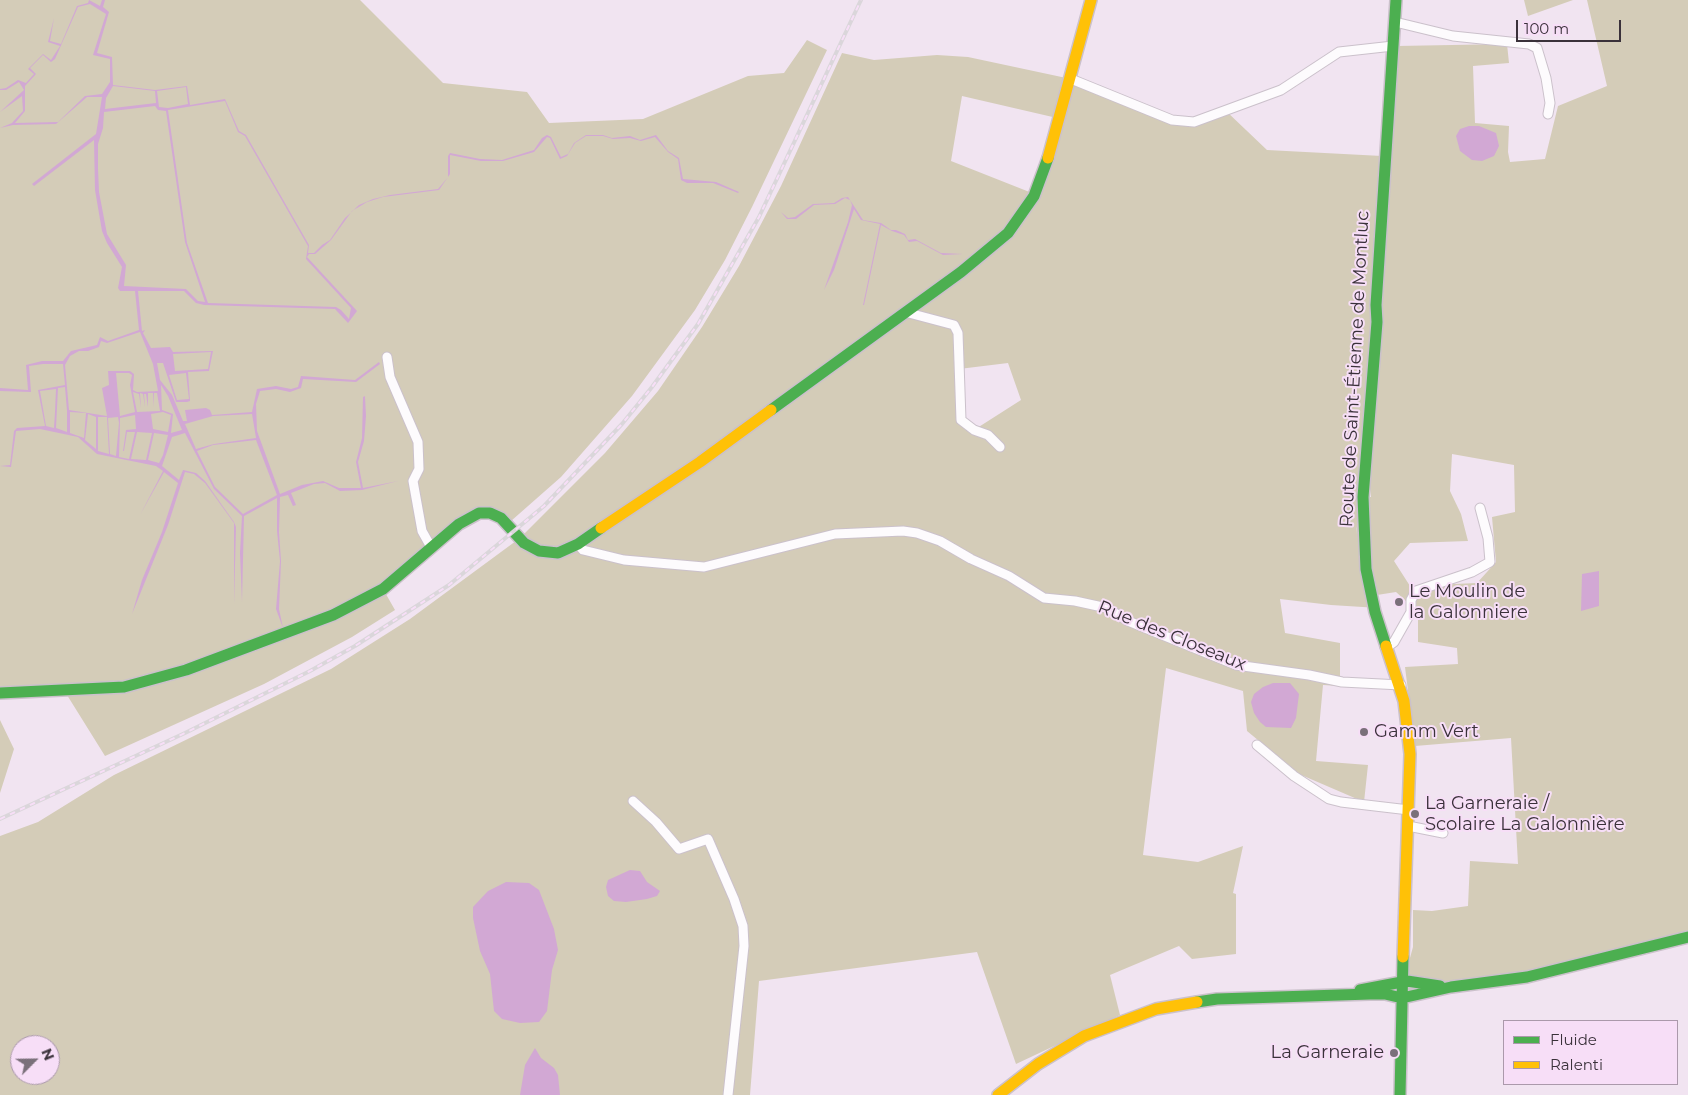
<!DOCTYPE html>
<meta charset="utf-8">
<style>
body{margin:0}
#map{position:relative;width:1688px;height:1095px;overflow:hidden;background:#f1e4f1;font-family:Montserrat,sans-serif}
canvas{display:block}
.legend{position:absolute;left:1503px;top:1020px;width:175px;height:65px;box-sizing:border-box;background:#f7def7;border:1px solid #ab99ab;margin:0;padding:6px 9px;list-style:none;font-size:15px;color:#3a313a}
.legend li{display:flex;align-items:center;gap:10px;height:25px}
.legend b{width:25px;border:1px solid #ab99ab}
.north{position:absolute;left:10px;top:1035px;width:50px;height:50px;box-sizing:border-box;background:#f7def7;border:1px solid #ab99ab;border-radius:50%;rotate:67deg;font-size:14px;font-weight:700;line-height:20px;text-align:center;color:#3a313a}
.north::after{content:'';display:block;margin:auto;width:18px;height:22px;background:#7a707a;clip-path:polygon(50% 0,100% 100%,50% 72%,0 100%)}
.scale{position:absolute;left:1516px;top:20px;width:105px;height:22px;box-sizing:border-box;border:2px solid #3a313a;border-top:0;padding-left:6px;font-size:15px;line-height:18px;white-space:nowrap;color:#3a313a;-webkit-text-stroke:4px #f7def7;paint-order:stroke}
</style>
<div id="map">
<canvas width="1688" height="1095"></canvas>
<ul class="legend">
<li><b style="height:6px;background:#4caf50"></b>Fluide</li>
<li><b style="height:6px;background:#ffc107"></b>Ralenti</li>
</ul>
<div class="north">N</div>
<div class="scale">100 m</div>
</div>
<script>
const ctx = document.querySelector('canvas').getContext('2d');
ctx.lineJoin = 'round';
function fill(path, color) { ctx.fillStyle = color; ctx.fill(path, 'evenodd'); }
const poly = rows => new Path2D(rows.map(r => 'M' + r).join(''));
function trace(path, color, width, dash) { ctx.strokeStyle = color; ctx.lineWidth = width; ctx.lineCap = dash ? 'butt' : 'round'; ctx.setLineDash(dash || []); ctx.stroke(path); }
function write(font, color, halo, rows, align = 'center') {
  ctx.font = font + ' Montserrat,sans-serif'; ctx.lineWidth = 4; ctx.setLineDash([]); ctx.textBaseline = 'middle'; ctx.strokeStyle = halo; ctx.fillStyle = color; for (const [text, x, y, turn = 0] of rows) {
    ctx.save(); ctx.translate(x, y); ctx.rotate((+turn || 0) * Math.PI / 180); ctx.textAlign = isNaN(turn) ? turn : align; if (halo) ctx.strokeText(text, 0, 0); ctx.fillText(text, 0, 0); ctx.restore();
  }
}
fill(poly([
 [0,0,360,0,443,83,527,92,549,123,643,119,748,76,784,73,807,40,827,50,752,207,725,260,695,310,632,396,561,477,511,521,479,513,383,589,395,610,352,637,264,684,105,756,67,695,0,697],
 [1524,0,1573,0,1528,16],
 [1587,0,1688,0,1688,939,1428,991,1401,990,1413,947,1413,910,1432,911,1468,906,1470,861,1518,864,1511,738,1415,746,1405,667,1458,664,1457,648,1418,642,1418,612,1396,592,1377,595,1379,608,1331,605,1280,599,1285,633,1340,643,1340,686,1323,685,1316,761,1368,765,1364,802,1299,774,1247,731,1243,691,1166,668,1143,855,1198,862,1243,846,1233,893,1236,894,1236,954,1192,959,1179,946,1110,975,1120,1015,1016,1064,977,952,759,981,750,1095,0,1095,0,836,38,822,114,775,331,669,410,619,520,538,605,453,658,391,702,327,739,266,781,186,842,53,874,60,937,55,968,57,1071,79,1172,120,1194,122,1225,110,1267,150,1382,156,1397,46,1507,44,1509,63,1473,66,1475,123,1509,126,1508,152,1510,162,1545,159,1558,106,1607,86],
 [962,96,1057,118,1032,193,951,161],
 [1008,363,1021,400,974,430,961,420,959,369],
 [1452,454,1514,465,1515,512,1492,517,1496,562,1477,583,1410,586,1394,561,1410,543,1468,541,1461,514,1450,491],
 [1366,458,1371,497,1363,497,1356,534],
 [20,1045,50,1045,50,1075,20,1075],
 [0,720,14,749,0,793]
]), '#d4ccb8');
fill(poly([
 [89,0,100,6,102,0,105,0,103,7,109,12,97,53,112,57,113,85,155,90,187,86,190,105,225,99,239,131,246,135,309,245,308,253,314,253,322,245,330,240,345,218,359,205,373,199,390,195,438,189,448,177,448,156,450,153,480,159,502,160,534,150,542,138,547,135,551,137,561,157,568,154,574,143,586,135,603,135,612,138,630,136,640,140,656,135,668,151,679,158,683,179,716,182,739,192,738,193,713,183,687,183,681,180,678,159,668,152,655,137,641,141,630,138,613,139,603,136,586,136,575,143,567,156,560,159,550,138,547,137,534,152,503,161,481,161,450,155,450,174,439,190,383,197,367,202,352,211,331,240,315,254,309,254,307,257,357,311,348,323,335,309,204,305,196,303,184,291,138,291,142,331,145,330,143,333,151,348,170,347,173,352,213,351,209,371,188,372,190,401,187,402,176,402,163,363,157,363,160,380,172,395,183,421,187,421,185,410,206,408,210,410,212,415,252,412,257,389,276,386,291,389,298,387,301,376,355,380,379,362,380,364,356,382,303,379,301,388,290,392,276,389,260,391,256,404,257,431,280,494,302,485,323,481,339,488,361,488,356,462,362,438,363,397,365,396,366,416,364,441,358,462,363,488,398,481,362,490,340,491,325,483,314,484,291,493,296,505,293,506,288,495,280,497,279,532,281,561,279,609,283,628,276,609,280,561,277,531,277,498,244,516,242,602,240,553,242,516,214,489,185,433,172,437,162,466,179,480,183,470,196,473,205,481,234,522,236,527,234,604,234,523,205,483,194,474,185,472,168,525,132,614,142,580,162,532,178,483,164,472,140,515,163,471,156,466,97,454,78,437,40,429,16,431,11,467,0,466,10,465,14,431,17,428,45,426,38,390,65,385,63,364,43,364,29,366,31,392,0,391,0,388,28,390,26,365,42,361,63,361,71,351,97,345,100,337,108,341,139,330,135,291,120,291,118,288,122,267,107,243,102,231,95,190,94,140,34,186,32,184,96,134,102,97,87,97,56,124,13,125,0,128,12,123,23,111,22,96,0,112,24,90,19,82,6,90,0,90,0,89,6,88,18,80,26,83,34,74,28,69,43,54,51,60,60,46,48,42,54,18,50,41,61,44,77,6,88,3],
 [90,4,106,14,93,55,110,59,110,82,102,94,85,96,58,122,15,123,25,111,25,86,36,74,30,68,43,55,51,62,55,59,78,7],
 [113,86,155,91,156,103,105,109,106,98],
 [186,87,188,104,168,108,159,107,157,91],
 [225,101,238,132,245,136,308,246,306,259,351,308,349,319,341,310,336,307,208,303,187,243,168,110],
 [155,106,158,110,166,111,185,242,205,302,198,301,186,289,124,286,126,265,107,234,99,192,98,169,98,144,103,128,104,112],
 [140,332,153,364,158,391,137,392,133,390,134,374,130,371,108,371,109,385,102,388,107,416,69,410,65,365,70,356,79,351,88,351,99,347,101,341,107,343],
 [211,352,208,369,175,371,173,354],
 [116,373,129,373,132,375,130,385,135,412,120,416],
 [186,373,189,399,177,400,169,375],
 [161,385,168,396,182,430,171,433,173,414,162,410],
 [65,387,67,411,67,432,56,428,58,388],
 [56,389,55,412,54,428,46,426,40,391],
 [133,392,139,394,141,408,140,393,143,394,145,407,144,394,146,394,148,407,148,393,153,393,154,407,154,393,157,393,160,411,137,412],
 [70,412,86,413,84,438,70,433],
 [163,412,171,415,168,432,153,429,151,414],
 [88,414,96,417,96,449,85,440],
 [252,414,256,438,214,444,196,449,185,424,213,416],
 [135,415,136,429,126,430,123,451,124,451,127,432,135,432,129,459,119,457,120,418],
 [98,417,107,417,109,454,98,451],
 [118,417,119,423,116,456,110,454,108,418],
 [137,432,152,433,146,460,131,459],
 [154,433,168,435,163,455,159,463,148,460],
 [256,440,277,495,243,514,215,487,197,451,213,445],
 [1469,126,1479,126,1496,133,1499,146,1494,156,1482,161,1472,160,1460,151,1456,136,1460,129],
 [848,197,863,220,881,223,891,230,896,230,905,234,908,240,915,239,941,253,963,254,967,257,963,254,943,255,917,241,909,242,904,235,892,231,881,225,864,305,863,305,880,224,861,220,854,209,834,270,824,290,848,222,852,205,850,200,845,198,835,204,814,205,796,219,787,219,781,212,788,218,795,217,813,204,834,203,842,198],
 [1599,571,1599,606,1581,611,1582,574],
 [1273,683,1290,683,1299,694,1296,718,1291,728,1266,727,1260,722,1254,713,1251,702,1254,694,1263,687],
 [630,870,640,871,647,882,660,891,657,896,647,899,626,902,614,901,608,896,606,887,608,880],
 [506,882,529,883,539,890,554,929,558,950,552,970,547,1011,539,1022,520,1023,502,1019,494,1011,490,974,480,951,473,918,473,907,488,891],
 [535,1048,541,1058,554,1068,558,1075,560,1095,520,1095,525,1065]
]), '#d2a8d4');
const street = poly([
 [1395,22,1453,36,1529,44,1537,48,1546,78,1550,103,1548,114],
 [1071,79,1172,120,1194,122,1281,90,1339,52,1393,46],
 [905,312,954,325,958,333,961,420,974,430,988,435,1000,447],
 [387,357,390,377,418,442,419,469,413,481,422,531,431,547],
 [578,544,583,550,624,560,704,567,835,534,903,531,917,533,940,541,971,559,1009,576,1044,598,1075,601,1107,608,1128,621,1236,665,1309,675,1342,682,1401,685],
 [1387,647,1394,642,1411,612,1411,600,1416,591,1472,572,1490,562,1488,538,1480,508],
 [1257,745,1294,776,1329,799,1341,802,1409,810],
 [633,801,656,822,679,849,708,839,734,899,743,926,744,946,728,1095],
 [1408,826,1443,833]
]);
const fast = poly([
 [771,410,961,272,1008,233,1034,196,1048,158],
 [1386,646,1375,612,1366,569,1363,497,1377,322,1376,305,1396,0],
 [0,693,124,687,186,670,333,615,383,589,459,524,479,513,490,513,501,518,524,543,539,551,558,553,578,544,601,528],
 [1360,990,1407,981,1440,986],
 [1197,1002,1217,999,1370,994,1385,994,1402,998,1451,987,1527,977,1688,937],
 [1400,1095,1403,957]
]);
const slow = poly([
 [1048,158,1091,0],
 [601,528,700,462,771,410],
 [1386,646,1404,701,1410,754,1403,957],
 [998,1095,1038,1064,1084,1036,1156,1009,1197,1002]
]);
trace(street, '#cbc1cb', 11);
trace(fast, '#cbc1cb', 14);
trace(slow, '#cbc1cb', 14);
trace(street, '#fdfbfd', 9);
trace(fast, '#4caf50', 11);
trace(slow, '#ffc107', 11);
const rail = poly([
 [0,819,185,733,310,671,355,646,449,585,544,506,622,424,652,387,698,324,759,217,861,0]
]);
trace(rail, '#dad6da', 4);
trace(rail, '#f7def7', 2, [5.5]);
for (const [x, y, r, color] of [
 [1399,602,5,"#7a707a"],
 [1364,732,5,"#7a707a"],
 [1415,814,5,"#7a707a"],
 [1394,1053,5,"#7a707a"]
]) { const dot = new Path2D(); dot.arc(x, y, r, 0, 2 * Math.PI); ctx.fillStyle = color; ctx.fill(dot); trace(dot, '#f7def7', 2); }
write('18px', '#3a313a', '#f7def7', [
 ["Route de Saint-Étienne de Montluc",1355,369,-87],
 ["Rue des Closeaux",1172,636,22]
]);
write('18px', '#3a313a', '#f7def7', [
 ["Le Moulin de",1409,592],
 ["la Galonniere",1409,613],
 ["Gamm Vert",1374,732],
 ["La Garneraie /",1425,804],
 ["Scolaire La Galonnière",1425,825],
 ["La Garneraie",1384,1053,"right"]
], 'left');
</script>
